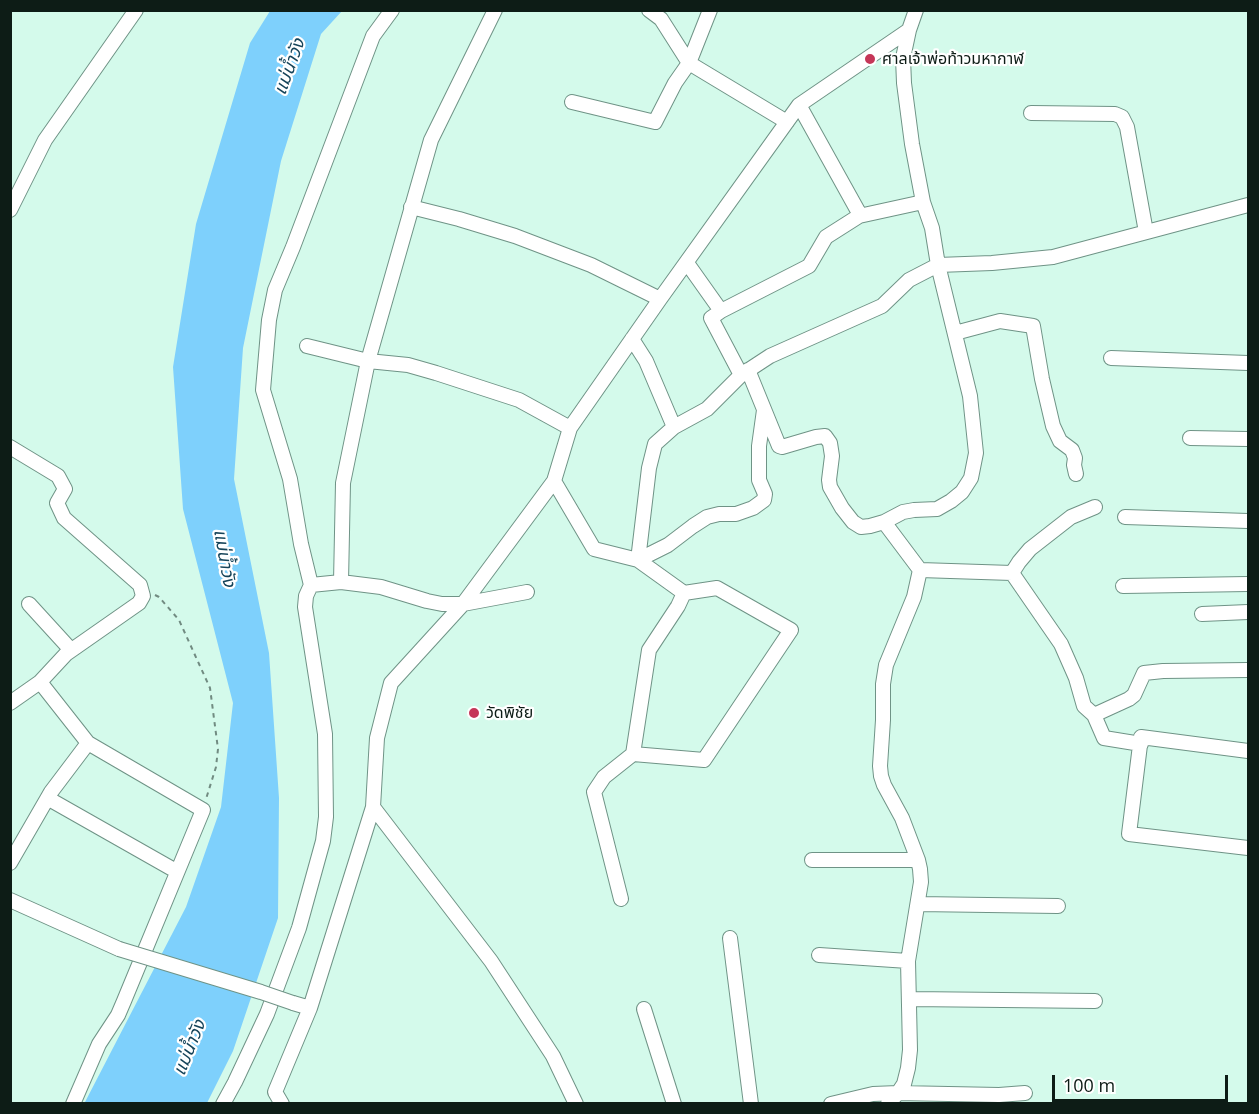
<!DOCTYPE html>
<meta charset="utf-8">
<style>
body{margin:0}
#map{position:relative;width:1259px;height:1114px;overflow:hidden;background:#d4faeb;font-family:"Open Sans",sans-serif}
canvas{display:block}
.frame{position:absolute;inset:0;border:12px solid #0d1c16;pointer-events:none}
.scale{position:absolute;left:1052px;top:1075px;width:176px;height:27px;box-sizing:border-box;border:3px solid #0d1c16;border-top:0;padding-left:8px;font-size:18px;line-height:21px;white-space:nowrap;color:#0d1c16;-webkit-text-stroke:4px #fff;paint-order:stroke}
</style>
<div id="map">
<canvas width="1259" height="1114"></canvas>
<div class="frame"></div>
<div class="scale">100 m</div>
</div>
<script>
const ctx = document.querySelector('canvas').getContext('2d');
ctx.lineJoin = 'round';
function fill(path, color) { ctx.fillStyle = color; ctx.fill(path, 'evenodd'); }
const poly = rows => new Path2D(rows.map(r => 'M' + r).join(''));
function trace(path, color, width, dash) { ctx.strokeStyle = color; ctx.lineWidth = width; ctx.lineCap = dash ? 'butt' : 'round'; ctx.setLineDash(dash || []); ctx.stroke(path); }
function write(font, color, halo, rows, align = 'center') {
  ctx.font = font + ' "Open Sans","Noto Sans Thai",sans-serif'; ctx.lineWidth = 4.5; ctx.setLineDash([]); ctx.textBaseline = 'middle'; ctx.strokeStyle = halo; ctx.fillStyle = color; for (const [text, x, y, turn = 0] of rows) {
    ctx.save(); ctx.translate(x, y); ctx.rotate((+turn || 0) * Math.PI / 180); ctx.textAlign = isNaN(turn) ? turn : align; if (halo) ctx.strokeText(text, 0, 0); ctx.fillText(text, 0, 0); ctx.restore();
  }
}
fill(poly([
 [270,11,342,11,321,34,281,161,243,348,234,479,269,653,279,798,278,918,233,1051,207,1103,84,1104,186,907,221,807,233,703,183,509,173,367,196,224,250,43]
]), '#7ed0fc');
const minor = poly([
 [495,10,431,140,368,361,343,483,341,582,381,587,427,601,442,604,463,604,527,592],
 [649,10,661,19,689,63,787,122],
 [572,102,655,122,675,83,689,63,710,10],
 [1031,113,1115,114,1122,117,1127,127,1146,232],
 [411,207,459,219,515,236,591,265,660,299],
 [10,210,45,140,136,10],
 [859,216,923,202],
 [687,263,721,311,809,266,826,237,859,216,859,213,799,105],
 [721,311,711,318,741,375],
 [955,333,1000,321,1033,326,1042,379,1053,426,1060,441,1072,450,1075,458,1074,465,1076,474],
 [632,339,646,361,674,427],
 [307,346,368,361,408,365,436,373,519,400,570,428],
 [1111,358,1248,363],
 [748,370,779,446,782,447,816,437,825,436,830,443,832,456,829,480,830,487,842,508,853,522,861,527,870,526,884,522],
 [1190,438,1248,439],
 [10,447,58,476,65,489,57,503,64,518,140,585,143,596,139,603,66,654,40,682,10,703],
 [554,481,594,549,638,560,684,593,717,588,791,630,704,760,633,754,649,650,678,606,684,593],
 [1125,517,1248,521],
 [638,560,649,468,655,444,674,427,707,409,741,375,770,356,882,306,909,280,938,265,992,263,1053,257,1248,205],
 [638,560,668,545,693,526,707,517,719,514,736,514,753,508,764,500,765,494,759,480,759,446,764,410],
 [920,570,1012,573,1061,644,1076,678,1084,706,1094,715,1104,738,1141,744],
 [1012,573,1019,562,1030,549,1071,517,1095,507],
 [311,585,341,582],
 [1123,586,1248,584],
 [29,604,71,650],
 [1202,614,1248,612],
 [1094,715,1129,699,1134,695,1144,673,1163,671,1248,670],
 [1248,751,1141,737,1129,834,1248,848],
 [49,799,176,871],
 [373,807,491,961,553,1056,576,1104],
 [812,860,918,860],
 [10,863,51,792,88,743,40,682],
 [621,899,594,792,604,777,633,754],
 [10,900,119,949],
 [918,904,1058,906],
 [730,938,751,1104],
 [819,955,908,961],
 [910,999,1095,1001],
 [293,1003,310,1008,373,807,377,738,391,683,463,604,554,481,570,428,660,299,799,105,909,30,916,10],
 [644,1009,674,1104],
 [73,1104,99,1044,118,1015,124,1001,203,810,88,743],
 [223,1104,235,1082,267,1014,299,928,323,841,326,817,325,734,305,607,306,596,311,585,301,544,290,479,263,390,269,320,275,290,293,247,373,36,392,10],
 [282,1104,275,1092,310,1008],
 [831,1104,873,1094,898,1093,904,1084,908,1068,910,1050,908,961,921,882,920,869,918,860,902,818,884,785,881,776,880,766,883,720,883,684,886,665,914,597,920,570,884,522,903,512,914,510,937,509,951,501,962,492,971,478,976,453,970,396,938,265,932,228,923,202,912,144,904,83,903,58,909,30],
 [888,1104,898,1093,999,1095,1025,1093]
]);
trace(minor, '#6f9386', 16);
trace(poly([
 [155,595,159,597,179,620,210,688,218,749,216,767,206,799]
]), '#718b81', 2, [4.5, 4.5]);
trace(minor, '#fff', 14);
const minorBridge = poly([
 [119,949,261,992,293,1003]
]);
trace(minorBridge, '#6f9386', 16, []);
trace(minorBridge, '#fff', 14);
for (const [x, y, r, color] of [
 [870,59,6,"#c53658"],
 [474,713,6,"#c53658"]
]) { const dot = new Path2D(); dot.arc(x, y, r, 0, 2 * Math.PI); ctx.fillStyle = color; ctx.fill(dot); trace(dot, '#fff', 2); }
write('16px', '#0d1c16', '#fff', [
 ["ศาลเจ้าพ่อท้าวมหากาฬ",882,59],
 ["วัดพิชัย",486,713]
], 'left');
write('italic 18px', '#15445a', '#fff', [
 ["แม่น้ำวัง",290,67,-70],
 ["แม่น้ำวัง",224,558,80],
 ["แม่น้ำวัง",190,1048,-68]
]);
</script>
